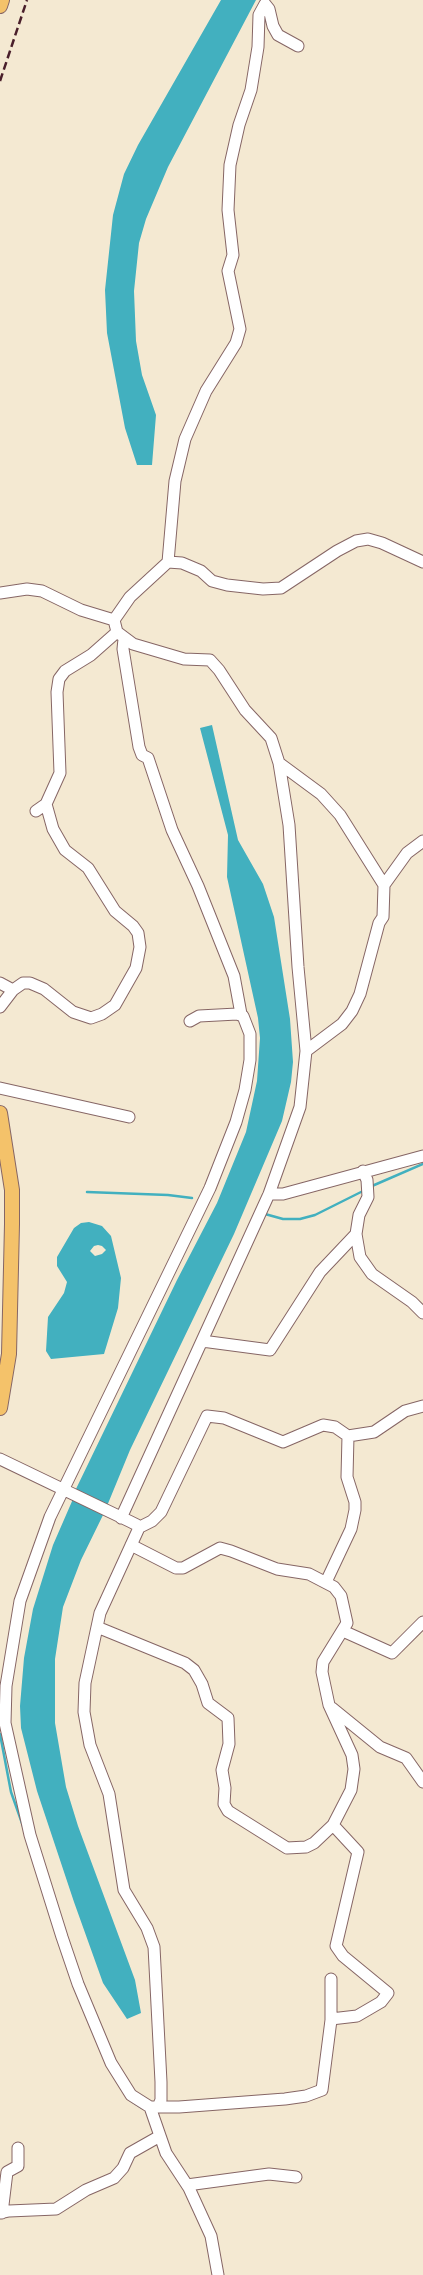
<!DOCTYPE html>
<style>
body{margin:0}
canvas{display:block;background:#f4e9d2}
</style>
<canvas width="423" height="2275"></canvas>
<script>
const ctx = document.querySelector('canvas').getContext('2d');
ctx.lineJoin = 'round';
function fill(path, color) { ctx.fillStyle = color; ctx.fill(path, 'evenodd'); }
const poly = rows => new Path2D(rows.map(r => 'M' + r).join(''));
function trace(path, color, width, dash) { ctx.strokeStyle = color; ctx.lineWidth = width; ctx.lineCap = dash ? 'butt' : 'round'; ctx.setLineDash(dash || []); ctx.stroke(path); }
fill(poly([
 [221,0,256,0,168,167,146,219,139,243,134,291,136,341,142,375,156,415,152,465,137,465,125,428,107,333,105,290,113,215,124,174,138,145],
 [212,725,238,840,263,884,274,917,290,1019,293,1062,291,1082,282,1121,234,1234,130,1450,107,1506,75,1491,177,1280,217,1203,246,1132,257,1081,260,1038,258,1018,227,877,228,835,200,728],
 [89,1222,102,1226,111,1236,121,1278,118,1308,104,1354,51,1359,46,1351,48,1317,64,1293,67,1282,57,1266,57,1257,74,1228,81,1223],
 [98,1245,102,1246,106,1250,102,1254,95,1256,90,1251,94,1246],
 [73,1499,104,1513,81,1560,63,1607,55,1659,55,1723,66,1787,78,1826,135,1980,141,2013,127,2019,103,1983,74,1902,37,1791,21,1728,20,1706,24,1658,33,1609,53,1545]
]), '#42b0bf');
trace(poly([
 [372,1186,423,1164],
 [87,1192,168,1195,192,1198],
 [265,1214,283,1219,300,1219,315,1215,365,1190],
 [0,1734,11,1792,23,1826],
 [130,2100,142,2108]
]), '#42b0bf', 2.5);
const minor = poly([
 [168,562,175,481,185,439,206,391,236,343,240,329,228,271,233,255,228,210,230,165,239,125,251,90,258,47,259,15,265,4,269,9,273,26,278,35,298,46],
 [0,593,27,589,42,591,81,610,114,620],
 [124,639,123,649,139,747,142,755,148,758,172,830,198,886,234,976,241,1014],
 [279,763,321,794,340,815,384,885],
 [36,811,46,804,60,773,57,692,59,679,65,671,91,655,117,632],
 [0,983,13,990],
 [0,1007,13,990,23,983,30,983,44,989,73,1012,91,1018,102,1014,115,1005,136,968,140,947,138,933,133,926,115,911,88,868,65,850,53,829,46,804],
 [190,1021,199,1016,237,1014,243,1016,250,1034,250,1060,245,1090,236,1122,210,1188,50,1517,20,1601,6,1686,5,1723,30,1835,62,1937,78,1984,111,2063,131,2095,150,2107,179,2107,285,2099,306,2096,322,2090,331,2020,331,1979],
 [306,1051,342,1024,352,1011,360,994,379,923,383,917,384,885,407,853,423,841],
 [0,1088,129,1117],
 [363,1171,367,1180,368,1197,359,1215,356,1234,360,1257,372,1274,412,1302,423,1313],
 [269,1194,283,1194,423,1156],
 [202,1341,270,1350,320,1272,356,1234],
 [348,1436,374,1432,405,1411,423,1406],
 [0,1459,129,1521,137,1525,138,1530,100,1613,85,1683,84,1712,90,1745,109,1794,124,1890,147,1928,154,1947,161,2082,161,2100,158,2107],
 [121,1518,269,1194,300,1107,306,1051,298,967,289,825,279,763,271,738,245,710,219,670,210,660,184,659,133,644,117,632,114,620,130,597,168,562,182,563,201,571,212,581,227,585,263,589,281,588,337,551,356,541,368,539,382,543,423,562],
 [138,1528,152,1521,161,1512,207,1416,224,1418,283,1442,323,1425,335,1427,348,1436,347,1477,355,1502,355,1510,351,1529,326,1582],
 [97,1627,185,1663,194,1670,202,1684,208,1703,228,1718,229,1744,222,1770,225,1788,224,1804,228,1811,287,1848,306,1847,314,1843,333,1825,351,1790,354,1769,352,1755,329,1705,322,1672,323,1662,347,1623,341,1596,334,1587,309,1574,277,1569,231,1551,220,1548,183,1568,176,1568,131,1545],
 [343,1631,392,1653,423,1622],
 [332,1708,380,1747,406,1758,423,1782],
 [331,2019,357,2016,381,2002,388,1993,343,1956,336,1946,358,1852,333,1825],
 [150,2107,166,2153,189,2188,211,2236,218,2275],
 [187,2185,269,2174,296,2177],
 [0,2213,9,2211,56,2209,86,2190,114,2178,123,2168,130,2153,160,2136],
 [2,2213,7,2172,18,2166,18,2148]
]);
const major = poly([
 [0,6,2,0],
 [0,1113,12,1190,12,1224,9,1354,0,1408]
]);
trace(minor, '#866665', 13);
trace(major, '#866665', 16);
trace(minor, '#fff', 11);
trace(major, '#f4c26a', 14);
trace(poly([
 [0,81,27,0]
]), '#4a1f2b', 2.5, [8, 4]);
</script>
